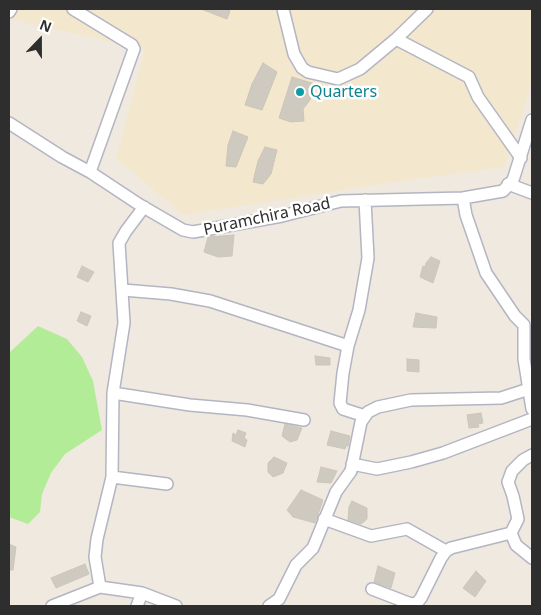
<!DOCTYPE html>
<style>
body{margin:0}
#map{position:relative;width:541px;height:615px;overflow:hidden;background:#f0e9df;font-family:"Noto Sans",sans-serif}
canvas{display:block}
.frame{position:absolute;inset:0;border:10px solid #2e2e2e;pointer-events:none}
.north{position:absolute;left:15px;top:15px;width:50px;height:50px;-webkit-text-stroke:4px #fff;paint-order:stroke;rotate:22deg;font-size:14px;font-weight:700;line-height:20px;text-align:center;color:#2e2e2e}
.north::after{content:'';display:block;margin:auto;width:18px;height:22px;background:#2e2e2e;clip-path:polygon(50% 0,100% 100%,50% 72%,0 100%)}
</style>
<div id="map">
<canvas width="541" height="615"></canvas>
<div class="frame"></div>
<div class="north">N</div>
</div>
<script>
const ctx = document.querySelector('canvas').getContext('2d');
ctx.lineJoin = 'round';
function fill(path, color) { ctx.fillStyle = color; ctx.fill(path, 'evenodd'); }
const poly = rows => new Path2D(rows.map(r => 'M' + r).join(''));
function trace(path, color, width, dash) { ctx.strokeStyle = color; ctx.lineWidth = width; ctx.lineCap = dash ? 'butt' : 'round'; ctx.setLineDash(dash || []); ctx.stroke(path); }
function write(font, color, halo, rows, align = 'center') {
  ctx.font = font + ' "Noto Sans",sans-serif'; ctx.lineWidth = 5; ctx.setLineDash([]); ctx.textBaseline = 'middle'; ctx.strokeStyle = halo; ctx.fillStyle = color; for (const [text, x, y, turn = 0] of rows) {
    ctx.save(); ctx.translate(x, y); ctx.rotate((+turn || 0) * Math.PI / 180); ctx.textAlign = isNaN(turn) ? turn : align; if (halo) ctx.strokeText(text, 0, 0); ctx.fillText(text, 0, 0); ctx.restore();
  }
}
fill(poly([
 [9,9,532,9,532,83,504,167,381,184,183,215,116,158,145,49,9,19]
]), '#f3e8ce');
fill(poly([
 [38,326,67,339,82,357,93,381,102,430,65,454,51,473,42,494,40,512,28,524,9,517,9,353]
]), '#b2ec97');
const building = poly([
 [201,9,224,9,230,11,227,19,201,9],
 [263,63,277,72,262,110,245,105,252,84,263,63],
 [292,77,315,84,310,100,303,109,304,121,291,122,279,118,292,77],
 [233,131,248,137,236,167,226,166,228,145,233,131],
 [265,147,277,150,271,174,263,184,253,182,258,161,265,147],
 [234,235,232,256,218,257,204,252,208,237,234,235],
 [431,257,440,261,433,283,420,277,423,266,425,267,426,263,431,257],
 [82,266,94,272,88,282,77,277,82,266],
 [81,312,91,316,87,326,77,321,81,312],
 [416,313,437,317,436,328,413,327,416,313],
 [315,356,330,358,330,365,316,365,315,356],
 [407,359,419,360,419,372,407,371,407,359],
 [481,413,483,423,478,424,479,427,469,428,467,415,481,413],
 [285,424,302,428,297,440,290,442,282,436,285,424],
 [238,430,246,433,244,438,247,440,245,447,232,441,233,433,236,435,238,430],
 [331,431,350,436,348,446,346,446,345,449,327,445,331,431],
 [274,457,287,463,283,473,273,477,268,472,268,463,274,457],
 [321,467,337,471,331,483,317,482,321,467],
 [301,490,323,500,315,523,293,517,287,510,301,490],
 [352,501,367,508,367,519,361,524,348,520,349,507,352,501],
 [9,544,16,547,13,570,9,570,9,544],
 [85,564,89,574,56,588,51,578,85,564],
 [378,566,395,573,391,588,374,582,378,566],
 [476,571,486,581,475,597,463,588,476,571]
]);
fill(building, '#cfcac0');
trace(building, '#ccc6b8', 1);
const minor = poly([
 [73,9,132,45,134,49,90,172],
 [283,9,294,54,302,68,308,72,338,79,360,69,396,39,427,9],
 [9,12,11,9],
 [396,39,469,77,478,97,521,158],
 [532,120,513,180,503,191,463,198,466,215,486,273,515,316,524,325,524,359,532,409],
 [9,123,62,157,90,172,140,205,183,230,193,232,282,216,341,201,463,198],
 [508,184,532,193],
 [123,290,171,294,210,301,348,346],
 [113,393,190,405,247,410,304,420],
 [365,416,343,409,340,403,343,373,348,346,359,310,368,258,365,200],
 [532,455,523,460,512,471,508,482,513,496,518,519,511,533,516,545,532,558],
 [352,464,377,469,411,462,443,453,532,419],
 [112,477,167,484],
 [324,519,371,536,407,529,446,551],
 [100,587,95,557,97,539,112,477,113,393,124,323,119,243,126,231,144,207],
 [372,589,411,604,417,603,421,598,441,558,446,551,451,548,511,533],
 [52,606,100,587,142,593,176,606],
 [137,606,142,593],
 [269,606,279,599,296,565,313,548,336,492,351,471,361,422,368,412,378,407,411,400,501,398,532,388]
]);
trace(minor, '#b3b5c2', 14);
trace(minor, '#fff', 11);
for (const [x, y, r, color] of [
 [300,92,5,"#0f9aa8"]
]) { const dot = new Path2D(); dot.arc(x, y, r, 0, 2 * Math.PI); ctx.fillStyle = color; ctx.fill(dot); trace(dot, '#fff', 2); }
write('16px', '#0d838f', '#fff', [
 ["Quarters",310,92]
], 'left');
write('16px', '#2e2e2e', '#fff', [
 ["Puramchira Road",267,217,-12]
]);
</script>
